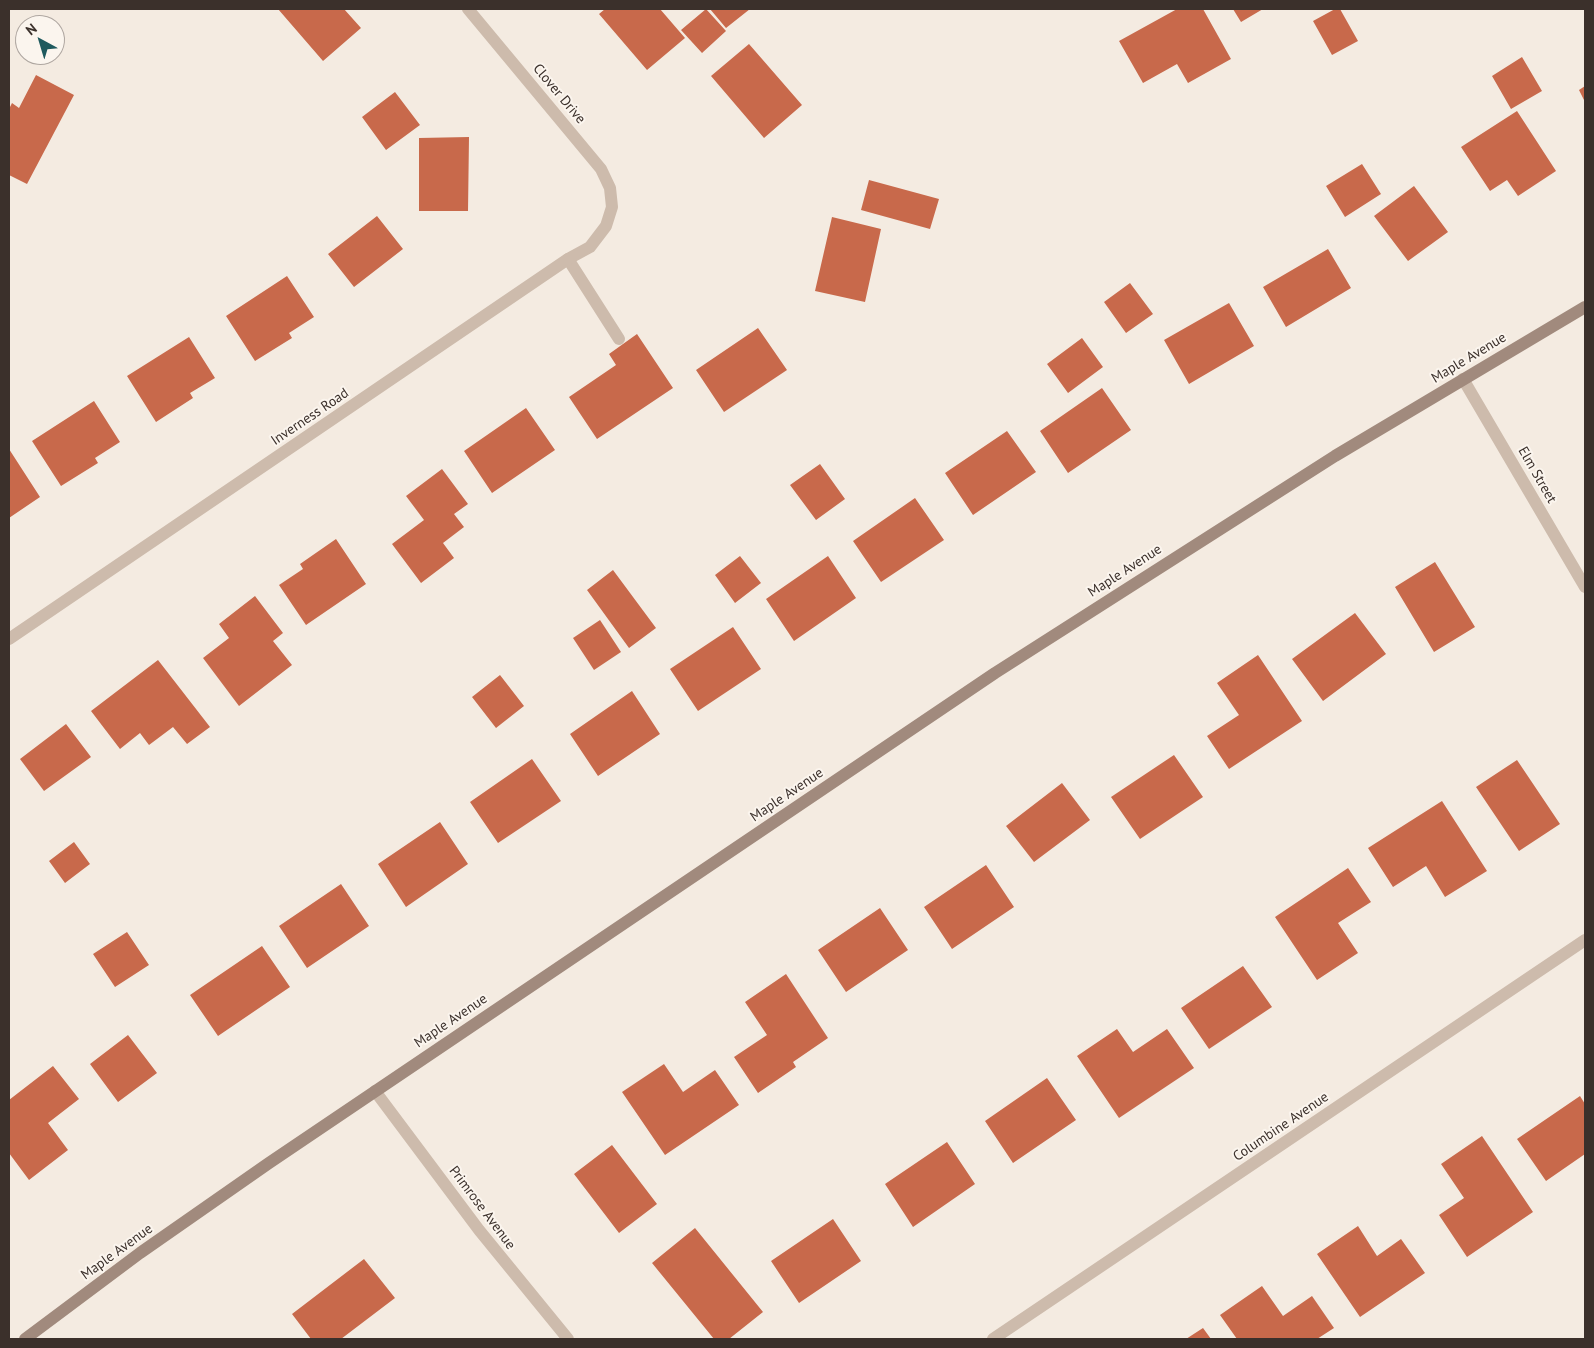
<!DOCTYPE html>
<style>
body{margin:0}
#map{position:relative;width:1594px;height:1348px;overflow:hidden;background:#f4ebe1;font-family:"PT Sans",sans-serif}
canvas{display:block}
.frame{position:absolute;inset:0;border:10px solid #3b302b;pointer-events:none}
.north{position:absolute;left:15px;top:15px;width:50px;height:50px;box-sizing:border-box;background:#fbf5ee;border:1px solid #aea6a0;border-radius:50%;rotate:321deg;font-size:14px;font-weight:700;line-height:20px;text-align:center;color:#3b302b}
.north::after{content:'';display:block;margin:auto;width:18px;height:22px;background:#1f5a5e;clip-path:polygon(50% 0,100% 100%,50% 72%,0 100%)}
</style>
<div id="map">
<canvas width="1594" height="1348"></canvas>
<div class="frame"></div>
<div class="north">N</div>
</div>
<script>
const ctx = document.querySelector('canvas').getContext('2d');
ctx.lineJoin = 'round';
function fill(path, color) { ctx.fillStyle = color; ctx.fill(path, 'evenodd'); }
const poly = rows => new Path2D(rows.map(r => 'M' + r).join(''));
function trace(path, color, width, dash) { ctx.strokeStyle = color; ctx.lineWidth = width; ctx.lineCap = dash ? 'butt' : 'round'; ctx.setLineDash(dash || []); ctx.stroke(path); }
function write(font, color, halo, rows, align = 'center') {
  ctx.font = font + ' "PT Sans",sans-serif'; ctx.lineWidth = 4; ctx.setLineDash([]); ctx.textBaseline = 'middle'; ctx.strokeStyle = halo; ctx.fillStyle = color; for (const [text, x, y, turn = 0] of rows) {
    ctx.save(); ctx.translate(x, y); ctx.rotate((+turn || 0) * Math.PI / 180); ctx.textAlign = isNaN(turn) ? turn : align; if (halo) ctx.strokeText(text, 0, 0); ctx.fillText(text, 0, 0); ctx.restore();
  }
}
fill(poly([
 [278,9,344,9,361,28,323,61],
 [605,9,660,9,685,38,647,70,599,14],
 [706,9,726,31,702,53,681,30],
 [710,9,750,9,726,28],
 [1177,9,1203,9,1231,59,1188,83,1177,64,1143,83,1119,41],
 [1233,9,1263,9,1241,22],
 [1335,9,1340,9,1358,41,1332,55,1313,21],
 [749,44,802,105,764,138,711,76],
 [1522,57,1542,91,1511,109,1492,76],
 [36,75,74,95,27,184,9,175,9,109,12,103,19,108],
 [1585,86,1585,102,1579,90],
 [395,92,420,125,386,150,362,117],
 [1517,111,1556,171,1518,196,1507,180,1490,191,1461,147],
 [469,137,468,211,419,211,419,138],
 [1362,164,1381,194,1345,217,1326,186],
 [869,180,939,199,930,229,861,210],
 [1414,186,1448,232,1408,261,1374,216],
 [377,216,403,249,354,287,328,254],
 [832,217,881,229,865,302,815,291],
 [1328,249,1351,288,1286,327,1263,287],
 [287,276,314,317,289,333,292,338,255,361,226,316],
 [1130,283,1153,314,1126,333,1104,302],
 [1229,303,1254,346,1189,384,1164,340],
 [758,328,787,370,724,412,696,370],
 [637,334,673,388,597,439,569,397,616,365,609,354],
 [189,337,215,378,190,393,193,398,156,422,127,376],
 [1082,338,1103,367,1068,393,1047,364],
 [1102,388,1131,430,1068,473,1040,431],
 [94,401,120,442,95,458,98,463,61,486,32,441],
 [526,408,555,450,492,493,464,451],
 [1007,431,1036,472,973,515,945,473],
 [9,449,40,497,9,518],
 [820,464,845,499,816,520,790,485],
 [442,469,468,504,454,514,464,527,443,543,454,558,421,583,392,544,424,520,406,496],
 [915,498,944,540,881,582,853,541],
 [336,539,366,584,306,625,279,585,303,569,300,564],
 [740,556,761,583,735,603,715,575],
 [828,556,856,598,794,641,766,599],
 [1435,562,1475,627,1434,652,1395,587],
 [613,570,656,628,629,648,587,590],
 [255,596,283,633,273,641,292,665,239,706,203,658,229,638,219,624],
 [1355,613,1386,654,1323,701,1292,659],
 [600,620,621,652,594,670,573,638],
 [733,627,761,669,698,711,670,669],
 [1258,655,1302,721,1229,769,1207,736,1239,715,1217,683],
 [158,660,210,727,187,744,173,727,149,745,140,733,120,749,91,711],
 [500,675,524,706,496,728,472,697],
 [632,691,660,734,598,776,570,734],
 [66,724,91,757,44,791,20,759],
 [1174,755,1203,797,1140,839,1111,797],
 [532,759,561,801,498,843,470,802],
 [1517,760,1560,824,1519,851,1476,787],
 [1062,783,1090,820,1034,862,1006,826],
 [1442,801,1487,871,1445,897,1426,866,1393,887,1368,848],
 [440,822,468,864,406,907,378,864],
 [74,842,90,864,65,883,49,861],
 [986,865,1014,907,952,949,924,907],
 [1348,868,1371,902,1338,923,1358,953,1317,980,1275,917],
 [341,884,369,926,307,968,279,926],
 [880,908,908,950,846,992,818,950],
 [127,932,149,965,115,987,93,954],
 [262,946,290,987,218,1036,190,995],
 [1243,966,1272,1007,1209,1049,1181,1008],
 [786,974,828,1038,793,1062,796,1067,758,1093,734,1057,767,1035,745,1002],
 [1117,1029,1133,1052,1167,1029,1194,1068,1119,1118,1077,1056],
 [128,1035,157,1073,118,1102,90,1064],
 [664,1064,683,1092,715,1070,739,1105,665,1155,622,1092],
 [53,1066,79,1099,48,1123,68,1150,29,1180,9,1153,9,1100],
 [1047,1078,1076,1120,1013,1163,985,1121],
 [1580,1096,1585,1104,1585,1154,1546,1181,1517,1139],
 [1482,1136,1533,1212,1467,1257,1439,1215,1464,1198,1441,1164],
 [947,1142,975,1184,913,1227,885,1184],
 [612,1145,657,1204,619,1233,574,1174],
 [833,1219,861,1261,799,1303,771,1261],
 [1358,1226,1377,1256,1401,1239,1425,1273,1360,1317,1317,1254],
 [695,1228,763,1312,729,1339,714,1339,652,1263],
 [364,1259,395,1298,341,1339,311,1339,292,1314],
 [1262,1286,1283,1316,1312,1296,1334,1328,1317,1339,1237,1339,1220,1315],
 [1203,1328,1211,1339,1186,1339]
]), '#c8694b');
trace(poly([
 [568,259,619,339]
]), '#cdbbac', 12);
trace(poly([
 [1463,379,1585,587],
 [9,639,568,259,590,247,606,226,612,207,610,188,601,169,468,9],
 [375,1091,479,1230,568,1339],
 [993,1339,1585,940]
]), '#cdbbac', 12);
trace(poly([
 [25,1339,140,1253,269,1163,995,673,1335,456,1585,307]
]), '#a18a7d', 12);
write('14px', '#3b302b', '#fbf5ee', [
 ["Clover Drive",559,94,50],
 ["Maple Avenue",1469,358,-31],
 ["Inverness Road",310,417,-34],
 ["Elm Street",1537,475,60],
 ["Maple Avenue",1125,571,-33],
 ["Maple Avenue",787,795,-34],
 ["Maple Avenue",451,1021,-34],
 ["Columbine Avenue",1281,1127,-34],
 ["Primrose Avenue",482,1208,53],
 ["Maple Avenue",117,1252,-36]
]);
</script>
